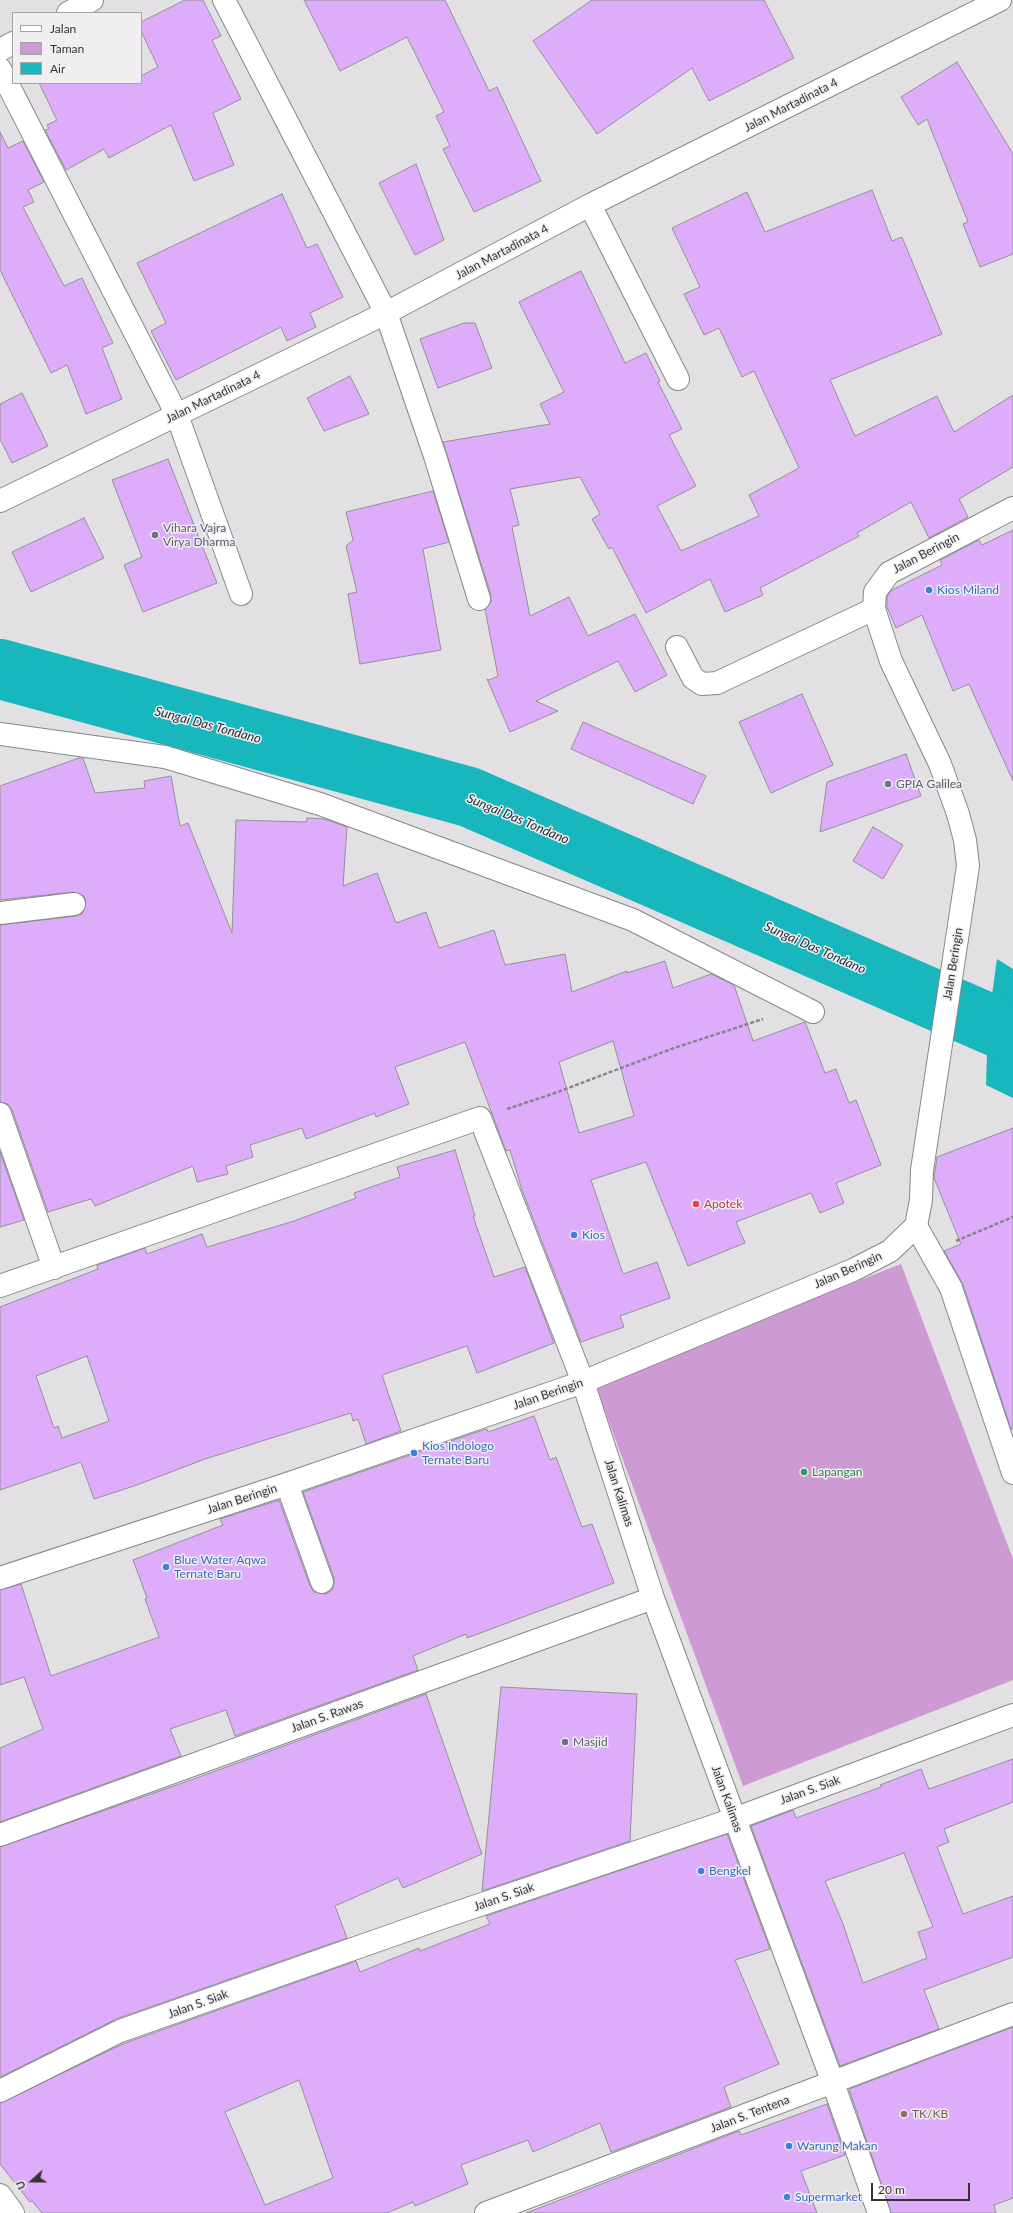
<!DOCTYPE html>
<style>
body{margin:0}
#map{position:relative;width:1013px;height:2213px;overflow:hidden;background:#e3e0e3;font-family:Lato,sans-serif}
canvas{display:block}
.legend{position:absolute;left:12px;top:12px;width:130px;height:72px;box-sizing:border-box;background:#f0eef1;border:1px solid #a5a4a6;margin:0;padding:5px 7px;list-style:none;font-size:12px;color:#353435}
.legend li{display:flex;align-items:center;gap:8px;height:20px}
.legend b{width:20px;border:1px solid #a5a4a6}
.north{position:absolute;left:12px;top:2161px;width:40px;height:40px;-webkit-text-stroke:3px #f0eef1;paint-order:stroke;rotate:249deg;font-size:11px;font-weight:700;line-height:16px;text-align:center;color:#353435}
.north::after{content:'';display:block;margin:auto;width:14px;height:18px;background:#353435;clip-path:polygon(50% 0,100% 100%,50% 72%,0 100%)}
.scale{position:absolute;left:871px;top:2183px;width:99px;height:18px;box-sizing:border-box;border:2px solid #353435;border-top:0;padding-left:5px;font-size:12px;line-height:14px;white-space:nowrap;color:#353435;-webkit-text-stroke:3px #f0eef1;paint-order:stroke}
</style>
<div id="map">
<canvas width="1013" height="2213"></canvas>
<ul class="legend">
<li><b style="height:5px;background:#fff"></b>Jalan</li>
<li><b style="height:11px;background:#ce9ad4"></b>Taman</li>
<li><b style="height:11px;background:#18b6bd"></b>Air</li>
</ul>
<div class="north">U</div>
<div class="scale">20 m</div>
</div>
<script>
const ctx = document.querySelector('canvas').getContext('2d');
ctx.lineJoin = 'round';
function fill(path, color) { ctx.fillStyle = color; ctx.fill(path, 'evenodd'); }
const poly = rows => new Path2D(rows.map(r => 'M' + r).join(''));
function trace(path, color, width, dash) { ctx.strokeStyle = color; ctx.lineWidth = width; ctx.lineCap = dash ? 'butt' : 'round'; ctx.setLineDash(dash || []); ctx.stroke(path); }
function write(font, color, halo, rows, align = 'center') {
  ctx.font = font + ' Lato,sans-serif'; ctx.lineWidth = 3; ctx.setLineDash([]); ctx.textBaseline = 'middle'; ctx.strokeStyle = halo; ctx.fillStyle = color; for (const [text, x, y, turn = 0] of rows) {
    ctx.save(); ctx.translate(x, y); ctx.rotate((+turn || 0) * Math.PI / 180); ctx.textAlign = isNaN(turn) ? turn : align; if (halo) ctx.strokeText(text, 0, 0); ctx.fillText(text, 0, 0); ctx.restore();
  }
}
fill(poly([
 [901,1264,1013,1559,1013,1680,743,1786,595,1384]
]), '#ce9ad4');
fill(poly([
 [997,959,1013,969,1013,1098,986,1085,988,1024]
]), '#18b6bd');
trace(poly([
 [0,669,469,797,1013,1034]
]), '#18b6bd', 60);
const building = poly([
 [185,0,203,0,221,36,212,40,241,99,213,113,234,165,194,181,171,125,109,158,104,149,66,170,45,130,49,129,47,125,57,120,39,83,141,83,141,76,158,67,141,31,141,22,185,0],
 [304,0,445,0,489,91,497,87,541,181,474,212,443,149,450,146,436,116,444,112,407,37,340,71,304,0],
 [592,0,764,0,794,58,709,101,692,68,597,134,533,41,592,0],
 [957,62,1013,154,1013,254,980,267,963,224,968,222,927,119,918,125,901,97,957,62],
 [0,132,8,148,23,141,44,182,28,190,34,202,23,207,64,286,82,278,113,343,102,348,122,399,86,414,67,365,51,373,0,270,0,132],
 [416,164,444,240,415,255,379,183,416,164],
 [872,190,892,241,902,237,942,334,830,380,855,436,937,396,954,432,1013,395,1013,467,959,499,968,517,929,538,911,502,857,533,859,536,760,588,763,595,725,612,710,579,646,613,612,547,609,549,592,519,600,514,580,477,510,489,519,525,512,527,530,616,569,597,588,636,635,614,667,675,635,692,618,661,536,701,558,711,510,732,487,679,489,680,498,676,485,609,491,602,491,595,443,442,550,424,540,404,564,392,519,302,581,271,625,363,646,353,660,381,658,382,682,429,669,435,696,486,657,506,681,551,759,516,749,495,799,468,754,371,742,377,719,328,704,335,684,294,700,287,672,228,747,192,765,232,872,190],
 [282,194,307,248,317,244,343,297,310,313,316,327,287,341,281,327,176,380,151,331,166,323,137,263,282,194],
 [464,323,475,323,492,368,438,388,420,339,464,323],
 [350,376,369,414,324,431,307,398,350,376],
 [22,393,48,446,12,463,0,439,0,404,22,393],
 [168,459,217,583,143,612,124,565,142,557,112,480,168,459],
 [433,491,449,542,423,549,441,650,360,664,348,594,357,592,346,546,353,540,346,512,433,491],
 [84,518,104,558,31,592,12,552,84,518],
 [1013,530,1013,781,969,684,953,691,922,615,896,628,887,607,887,596,892,590,942,565,940,560,979,540,982,545,1013,530],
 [802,694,833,765,771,793,739,722,802,694],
 [583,722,706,776,693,804,571,749,583,722],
 [906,754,921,796,820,832,827,782,906,754],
 [79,758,83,758,95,793,145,788,144,781,171,776,180,826,188,823,232,933,236,820,306,822,307,818,324,819,347,827,343,886,377,873,396,923,426,912,439,948,494,930,505,965,565,954,572,992,627,971,627,973,665,961,673,988,711,974,734,985,753,1041,805,1022,825,1073,836,1069,849,1103,856,1100,881,1165,836,1183,844,1203,820,1213,811,1193,736,1222,745,1243,688,1266,646,1162,591,1180,623,1274,657,1262,670,1298,620,1316,624,1327,581,1342,522,1190,510,1150,506,1151,465,1042,395,1067,409,1104,376,1117,375,1113,306,1139,302,1128,250,1145,253,1157,226,1166,228,1174,197,1182,193,1166,95,1206,91,1199,48,1212,12,1110,8,1104,0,1102,0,925,76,916,82,914,86,903,84,896,73,892,0,900,0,786,79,758],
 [613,1041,634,1116,579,1133,559,1062,613,1041],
 [873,827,903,845,883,879,853,861,873,827],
 [1013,1128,1013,1429,1011,1429,963,1284,944,1251,961,1244,934,1178,937,1157,1013,1128],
 [455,1150,475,1216,473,1216,494,1277,525,1267,554,1343,477,1373,467,1346,382,1375,401,1431,366,1444,358,1419,353,1421,351,1413,205,1459,134,1486,94,1499,81,1462,0,1490,0,1307,98,1269,97,1265,145,1248,147,1254,202,1234,207,1247,294,1221,356,1198,354,1193,400,1177,397,1167,455,1150],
 [87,1356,109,1421,62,1438,58,1426,54,1428,36,1376,87,1356],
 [0,1152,24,1220,0,1227,0,1152],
 [534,1416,550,1460,556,1457,582,1527,592,1524,614,1583,467,1638,466,1634,413,1656,418,1670,235,1736,226,1710,170,1729,181,1756,0,1822,0,1748,43,1729,24,1677,0,1685,0,1590,21,1584,51,1676,159,1637,145,1599,147,1598,133,1560,223,1525,220,1519,279,1500,310,1586,314,1592,326,1594,332,1590,334,1584,334,1578,303,1492,474,1433,487,1429,488,1432,534,1416],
 [501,1687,637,1694,630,1841,482,1891,501,1687],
 [426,1694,482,1854,403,1888,398,1878,335,1906,347,1938,116,2019,0,2077,0,1847,191,1780,426,1694],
 [1013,1759,1013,1802,944,1829,949,1842,937,1847,963,1914,1013,1896,1013,1957,924,1990,939,2029,840,2066,751,1826,793,1810,796,1818,881,1787,880,1785,921,1769,929,1789,1013,1759],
 [904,1853,933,1927,918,1932,927,1958,863,1983,843,1924,825,1881,904,1853],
 [727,1834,770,1949,735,1960,779,2064,724,2087,731,2107,611,2152,600,2123,533,2152,528,2140,461,2165,468,2184,415,2206,413,2202,387,2213,42,2213,32,2201,30,2202,0,2164,0,2103,125,2043,356,1961,360,1972,419,1948,420,1951,490,1924,486,1916,727,1834],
 [299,2080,333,2178,265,2205,225,2112,299,2080],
 [1013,2027,1013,2198,994,2205,996,2213,891,2213,849,2089,1013,2027],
 [827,2104,845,2155,801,2171,817,2213,526,2213,739,2131,741,2135,827,2104]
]);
fill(building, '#ddadfb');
trace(building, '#929194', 1);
const minor = poly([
 [224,0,386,313,435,456,479,599],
 [68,13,92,0],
 [0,50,13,43],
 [0,69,177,415,241,594],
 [590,205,678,379],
 [0,501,386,313,590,205,1000,0],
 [677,647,693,678,702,684,717,683,874,609],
 [0,734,165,757,320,804,633,920,813,1012],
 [0,913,74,904],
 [0,1114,54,1268],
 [916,1226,951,1288,1013,1473],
 [0,1286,480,1118,583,1382,653,1598,833,2083,879,2213],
 [287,1484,322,1582],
 [0,1835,653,1598],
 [0,2091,120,2031,441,1918,734,1819,1013,1715],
 [0,2195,13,2213],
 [486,2213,1013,2014]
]);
const tertiary = poly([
 [0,1578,287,1484,583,1382,853,1270,890,1251,916,1226,921,1200,922,1170,968,866,965,840,958,814,940,764,891,661,874,609,875,592,889,573,1013,508]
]);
trace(minor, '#888689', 24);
trace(tertiary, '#888689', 24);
trace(poly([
 [507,1109,555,1093,674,1048,763,1019],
 [956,1241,1013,1217]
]), '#878587', 2.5, [4, 2]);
trace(minor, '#fff', 22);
trace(tertiary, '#fff', 22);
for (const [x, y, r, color] of [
 [155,535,4,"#6b7280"],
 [929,590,4,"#3f7fe0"],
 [888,784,4,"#6b7280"],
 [696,1204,4,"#e0444e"],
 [574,1235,4,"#3f7fe0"],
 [414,1453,4,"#3f7fe0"],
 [804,1472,4,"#2e9e5b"],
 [166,1567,4,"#3f7fe0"],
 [565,1742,4,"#6b7280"],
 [701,1871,4,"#3f7fe0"],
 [904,2114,4,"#8d6e63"],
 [789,2146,4,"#3f7fe0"],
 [787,2197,4,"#3f7fe0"]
]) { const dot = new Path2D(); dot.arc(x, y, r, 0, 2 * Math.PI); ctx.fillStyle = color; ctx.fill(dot); trace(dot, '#f0eef1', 1.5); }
write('12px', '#353435', '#f0eef1', [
 ["Jalan Martadinata 4",791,105,-27],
 ["Jalan Martadinata 4",502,252,-28],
 ["Jalan Martadinata 4",213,397,-26],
 ["Jalan Beringin",926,553,-28],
 ["Jalan Beringin",953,964,-81],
 ["Jalan Beringin",848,1270,-24],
 ["Jalan Beringin",548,1394,-19],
 ["Jalan Kalimas",619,1493,72],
 ["Jalan Beringin",242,1499,-18],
 ["Jalan S. Rawas",327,1716,-20],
 ["Jalan S. Siak",810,1790,-20],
 ["Jalan Kalimas",727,1799,70],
 ["Jalan S. Siak",504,1897,-19],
 ["Jalan S. Siak",198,2004,-20],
 ["Jalan S. Tentena",750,2114,-21]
]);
write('12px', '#5b616d', '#f0eef1', [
 ["Vihara Vajra",163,528],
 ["Virya Dharma",163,542],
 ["GPIA Galilea",896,784],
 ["Masjid",573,1742]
], 'left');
write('12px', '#366cbe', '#f0eef1', [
 ["Kios Miland",937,590],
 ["Kios",582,1235],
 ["Kios Indologo",422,1446],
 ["Ternate Baru",422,1460],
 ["Blue Water Aqwa",174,1560],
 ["Ternate Baru",174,1574],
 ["Bengkel",709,1871],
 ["Warung Makan",797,2146],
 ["Supermarket",795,2197]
], 'left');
write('12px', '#be3a42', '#f0eef1', [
 ["Apotek",704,1204]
], 'left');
write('12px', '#27864d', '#f0eef1', [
 ["Lapangan",812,1472]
], 'left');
write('12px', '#785e54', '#f0eef1', [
 ["TK/KB",912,2114]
], 'left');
write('italic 13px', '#182f30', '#f0eef1', [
 ["Sungai Das Tondano",208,725,15],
 ["Sungai Das Tondano",518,819,23],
 ["Sungai Das Tondano",815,948,24]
]);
</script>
